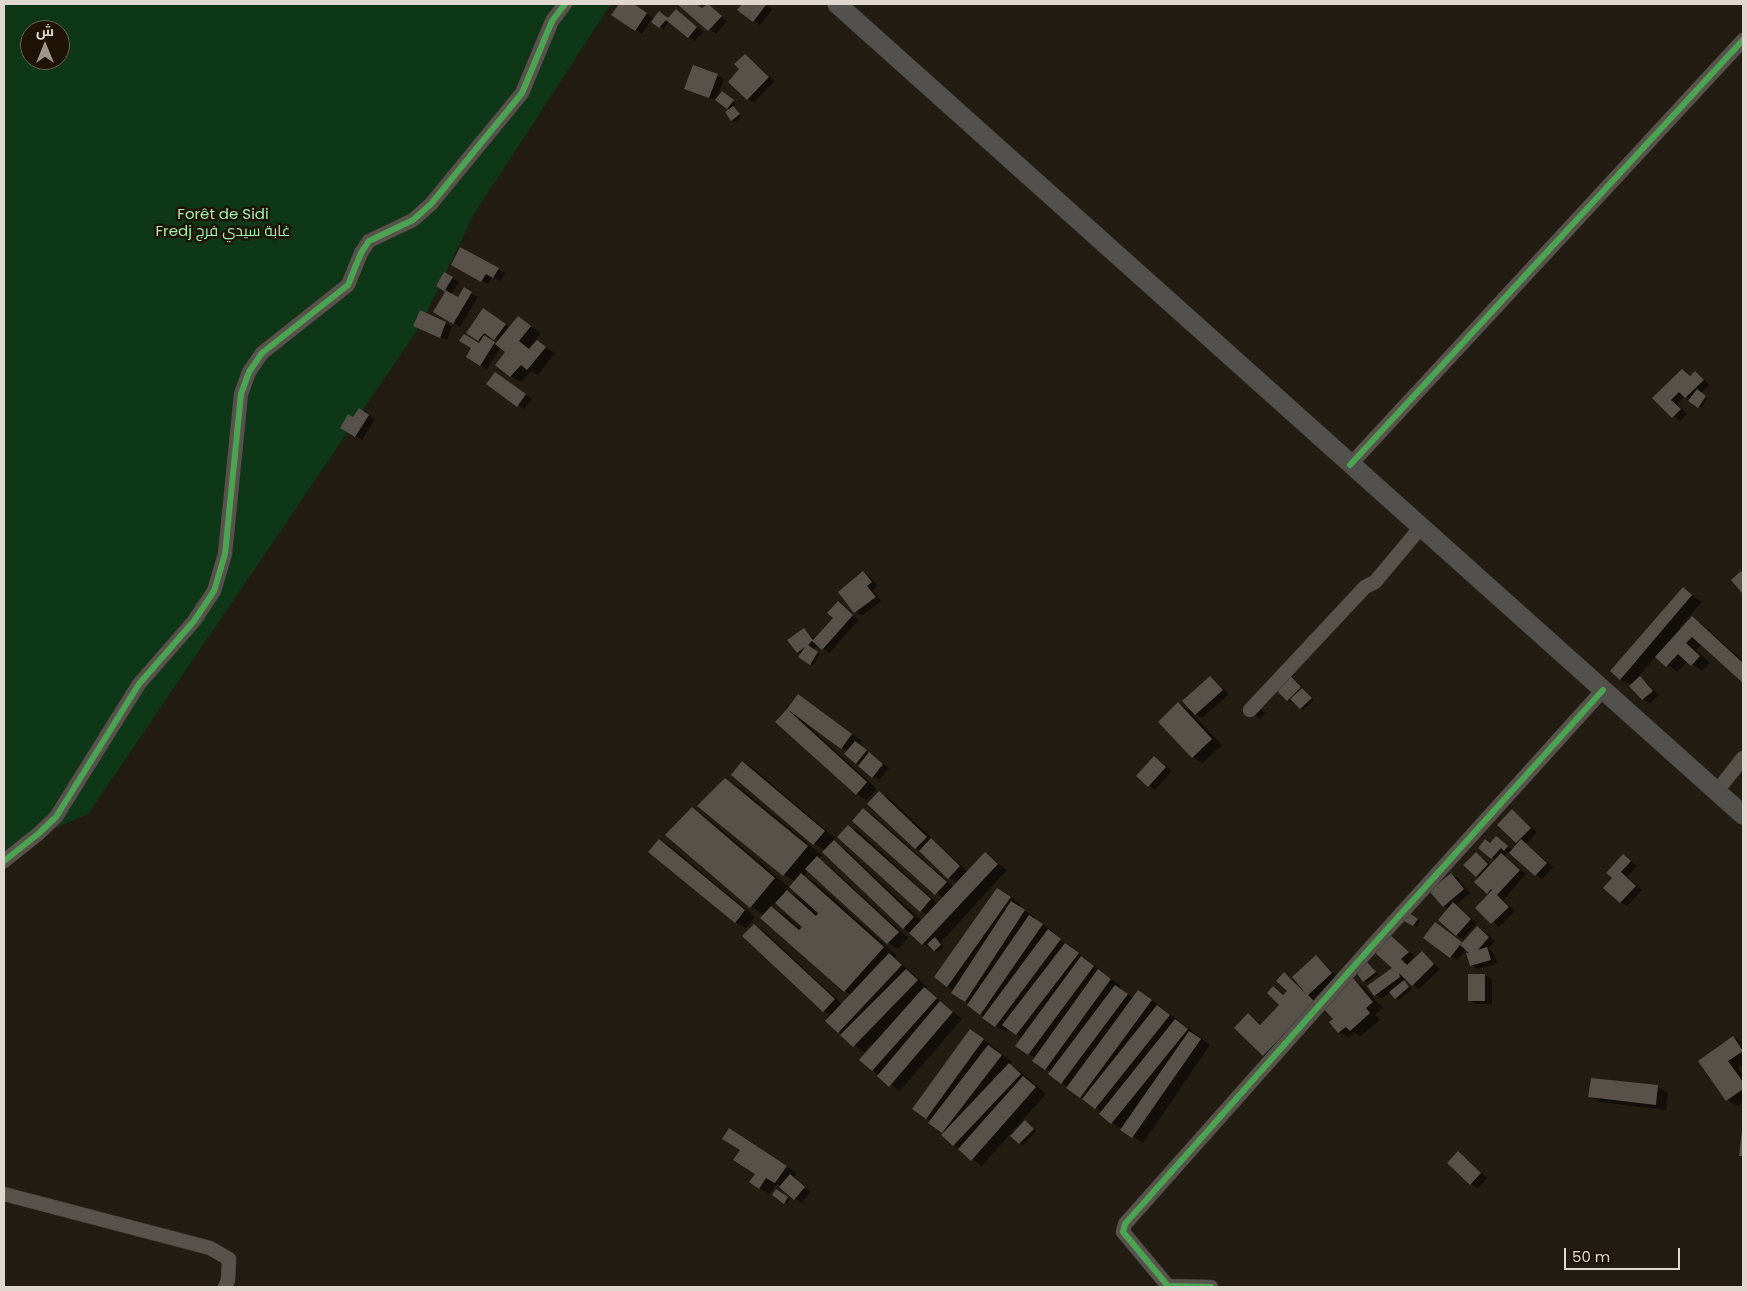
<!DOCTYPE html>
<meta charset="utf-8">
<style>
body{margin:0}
#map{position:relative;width:1747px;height:1291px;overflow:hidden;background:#221c13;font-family:Poppins,Cairo,sans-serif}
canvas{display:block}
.frame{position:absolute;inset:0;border:5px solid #e0d8ce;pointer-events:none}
.north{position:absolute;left:20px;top:20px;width:50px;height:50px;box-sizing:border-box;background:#1e1304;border:1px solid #6c6255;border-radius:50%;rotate:0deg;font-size:14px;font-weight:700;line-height:20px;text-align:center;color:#e0d8ce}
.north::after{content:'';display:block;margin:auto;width:18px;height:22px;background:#9e968d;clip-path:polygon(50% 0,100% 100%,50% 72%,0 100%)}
.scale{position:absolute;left:1564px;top:1248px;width:116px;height:22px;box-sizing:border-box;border:2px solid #e0d8ce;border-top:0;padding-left:6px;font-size:15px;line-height:18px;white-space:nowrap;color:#e0d8ce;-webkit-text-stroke:4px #1e1304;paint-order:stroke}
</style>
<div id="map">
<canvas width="1747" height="1291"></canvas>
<div class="frame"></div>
<div class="north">ش</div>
<div class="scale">50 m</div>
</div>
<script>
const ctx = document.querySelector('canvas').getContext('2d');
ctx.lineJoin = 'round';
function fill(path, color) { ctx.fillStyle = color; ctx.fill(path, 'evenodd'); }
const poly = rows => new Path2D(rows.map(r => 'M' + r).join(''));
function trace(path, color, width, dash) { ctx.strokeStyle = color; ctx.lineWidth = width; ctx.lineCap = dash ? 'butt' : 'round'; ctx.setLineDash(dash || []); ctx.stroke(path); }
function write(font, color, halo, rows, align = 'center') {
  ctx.font = font + ' Poppins,Cairo,sans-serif'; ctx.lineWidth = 5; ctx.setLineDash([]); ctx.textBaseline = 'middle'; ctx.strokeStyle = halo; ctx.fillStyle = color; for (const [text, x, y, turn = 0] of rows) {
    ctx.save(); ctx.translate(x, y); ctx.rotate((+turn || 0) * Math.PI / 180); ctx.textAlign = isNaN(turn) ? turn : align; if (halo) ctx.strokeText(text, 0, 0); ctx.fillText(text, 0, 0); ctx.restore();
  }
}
fill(poly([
 [4,4,611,4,474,214,420,326,88,814,4,850],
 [30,30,60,30,60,60,30,60]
]), '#0d3716');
fill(poly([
 [621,4,633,4,654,19,668,19,676,10,703,32,695,41,669,21,663,29,651,20,642,34,613,14],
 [680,4,697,4,703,9,707,5,727,21,716,34],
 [744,4,764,4,772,10,760,25,739,10],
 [745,55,775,81,754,102,747,99,741,69],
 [717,75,724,79,716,100,725,94,736,103,733,107,742,116,735,122,732,120,730,110,716,100,686,88],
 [461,249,505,273,501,281,493,277,488,284,452,264],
 [445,274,459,282,451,294,458,299,464,289,478,297,460,327,435,312,447,292,437,286],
 [420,312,452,327,447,340,421,329],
 [490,313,510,328,518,318,541,333,529,348,531,350,537,342,555,353,538,375,531,371,521,382,511,376,496,365,507,352,501,346,487,369,467,357,482,342,479,340],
 [491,336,499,342,497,344,489,340],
 [1683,370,1691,376,1695,373,1710,385,1701,393,1708,398,1701,408,1685,396,1677,404,1687,414,1680,421,1654,398],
 [502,377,532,399,524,409,518,405],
 [359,410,375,419,362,440,342,427,354,419],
 [864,573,870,577,878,586,873,590,881,601,862,616,855,612,839,592],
 [1683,589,1702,602,1679,628,1681,630,1692,618,1702,624,1743,661,1743,682,1702,644,1696,650,1710,663,1702,671,1688,661,1677,672,1656,656,1638,677,1646,682,1659,695,1650,703,1643,699,1632,685,1620,679],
 [838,603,859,620,829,653,819,645,813,649,820,654,813,665,800,657,802,655,798,652,804,629,815,640,835,618],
 [1288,675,1294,678,1314,700,1303,710,1288,700],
 [1210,677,1229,694,1202,718,1192,713,1222,745,1203,763,1192,757,1178,704,1192,712],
 [798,696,862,741,859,745,889,768,879,780,856,763,848,751,805,721,804,722,877,789,867,800,856,794,777,722],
 [1255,705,1265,713,1260,719,1247,709],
 [1155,757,1172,771,1155,790,1149,786],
 [743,762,753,768,835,838,832,841,844,848,922,921,928,915,921,911,848,826,859,832,938,904,943,898,854,821,863,810,874,816,954,887,958,883,949,878,869,804,880,793,890,799,968,872,985,853,1007,870,940,943,944,947,938,952,923,944,903,928,825,850,814,844],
 [725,779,739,787,822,855,818,859,827,864,908,938,898,949,888,943,809,870,804,876,816,883,897,956,895,958,927,987,925,989,962,1019,900,1091,872,1070,873,1046,871,1044,864,1052,839,1032,832,1016,824,1011,754,925,764,931,843,1005,852,995,845,991,765,915,751,907,692,808,706,817,789,887,786,890,805,901,796,882,784,875,699,806],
 [776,902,804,927,802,930,786,915,771,907],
 [1512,811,1537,832,1526,844,1553,867,1542,879,1507,852,1504,856,1526,874,1503,900,1515,911,1499,927,1477,908,1490,894,1477,876,1476,853,1491,865,1496,860,1479,848,1491,844,1496,837,1513,850,1519,844,1517,842],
 [659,840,670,846,755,917,746,928,735,922],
 [1624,856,1637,866,1627,877,1642,890,1627,906,1620,902,1613,878],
 [1451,874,1458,878,1470,893,1456,905,1477,923,1463,939,1456,935,1449,909,1443,906],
 [1008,895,1020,904,1019,907,1035,917,1034,919,1053,931,1051,933,1121,986,1119,988,1134,998,1149,998,1210,1045,1143,1143,1112,1123,1101,1114,1102,1112,1062,1083,1035,1058,1017,1046,1022,1038,1009,1028,1006,1032,995,1026,948,986],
 [1409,915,1420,921,1417,927,1406,921],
 [1442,928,1463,944,1477,928,1484,931,1495,941,1488,949,1494,953,1497,963,1478,969,1471,965,1471,953,1466,949,1457,960,1451,957],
 [1389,935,1414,956,1409,962,1410,964,1422,953,1440,969,1419,989,1406,978,1405,982,1412,989,1399,1000,1391,992,1382,998,1375,995,1393,968],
 [1316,957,1338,977,1314,998,1324,1008,1353,980,1363,986,1383,1008,1375,1014,1380,1020,1361,1036,1355,1033,1349,1038,1339,1032,1335,1019,1325,1008,1274,1061,1263,1055,1248,1015,1262,1024,1280,1005,1274,988,1285,995,1289,991,1285,974,1293,979],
 [1368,963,1378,974,1367,982,1364,981],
 [1469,975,1485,975,1492,979,1492,1004,1476,1004,1469,1000],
 [981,1037,1012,1062,1009,1065,1020,1071,1046,1094,1013,1131,1015,1133,1028,1123,1036,1131,1023,1145,1010,1134,982,1166,954,1145,943,1135,944,1133,930,1123,931,1121,914,1109],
 [1733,1037,1743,1043,1743,1064,1738,1068,1743,1075,1743,1102,1738,1106,1727,1100,1699,1062],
 [1658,1087,1668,1093,1666,1110,1600,1102,1590,1096],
 [740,1136,797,1173,793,1178,811,1192,801,1203,777,1183,770,1194,759,1188,756,1173,741,1150],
 [1459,1153,1487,1178,1478,1188,1471,1184],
 [777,1190,790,1199,787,1204,773,1195]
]), '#0007');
fill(poly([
 [619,4,634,4,647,13,635,31,611,15],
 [677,4,696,4,702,8,708,4,722,16,708,31],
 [742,4,764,4,766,5,753,22,737,10],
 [676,9,697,27,688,38,666,20,659,28,651,22,659,11,668,18],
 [745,54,769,77,747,100,728,82,739,69,734,64],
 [693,65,718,74,709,98,684,89],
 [722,91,734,100,727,109,715,100],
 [733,106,740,114,731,121,725,112],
 [460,247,499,268,493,278,486,274,481,282,451,265],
 [444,272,453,277,445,290,458,297,464,287,472,292,453,324,433,312,445,292,436,286],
 [483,308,506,324,494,340,484,333,478,341,466,333],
 [420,310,446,322,440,338,413,326],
 [518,316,531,326,519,341,529,349,537,340,546,347,527,370,521,365,510,377,495,365,505,352,495,344],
 [464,334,479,343,484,335,495,342,480,366,466,357,471,348,459,341],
 [1682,369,1690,376,1695,371,1704,380,1685,398,1679,392,1671,400,1681,409,1672,418,1652,398],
 [495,372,526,394,517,407,486,384],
 [1697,389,1706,396,1698,408,1688,401],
 [359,408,369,415,355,437,340,428,348,414,353,417],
 [863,571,872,582,867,586,876,597,854,613,838,592],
 [1741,571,1743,573,1743,594,1731,580],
 [1683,587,1692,595,1620,680,1610,671],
 [838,601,853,615,822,650,812,641,808,645,818,652,810,665,798,657,805,647,797,653,787,640,804,628,813,640,833,618,827,613],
 [1692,616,1743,663,1743,683,1692,637,1686,643,1700,656,1691,666,1678,654,1666,667,1655,657],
 [1288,673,1301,687,1287,701,1273,687],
 [1210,676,1223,690,1195,715,1182,701],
 [1640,676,1653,691,1642,700,1629,686],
 [1302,688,1312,698,1300,709,1290,699],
 [798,694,852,734,841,749,787,709],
 [1178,702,1212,739,1192,758,1158,722],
 [787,709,867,782,856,795,775,722],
 [855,741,867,750,856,764,844,754],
 [869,752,883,764,872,778,858,766],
 [1154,756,1166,767,1148,787,1136,776],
 [742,761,825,831,813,845,731,775],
 [725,778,808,846,783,876,697,806],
 [879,791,927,837,915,849,867,804],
 [692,807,775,878,750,908,665,835],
 [863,808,947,882,935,895,852,821],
 [1512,809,1531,828,1516,843,1497,825],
 [848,825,931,899,920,912,837,837],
 [1496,836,1508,846,1504,851,1501,848,1491,859,1478,848,1485,839,1490,843],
 [931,838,960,866,948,879,919,851],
 [659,839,745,910,735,923,648,852],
 [1521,839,1547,863,1535,876,1509,853],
 [834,840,914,917,903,929,822,852],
 [985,852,998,864,922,945,909,933],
 [1476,852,1488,864,1476,877,1463,865],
 [1501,853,1520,870,1497,895,1509,907,1491,924,1475,908,1492,890,1491,889,1487,894,1474,882],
 [1623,854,1631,861,1621,872,1636,886,1620,903,1603,888,1612,878,1606,873],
 [817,856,899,932,887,944,805,869],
 [801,873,884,947,844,992,760,918,771,906,799,930,802,927,775,903,787,890,816,916,818,913,789,887],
 [1451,873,1464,889,1443,907,1429,891],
 [997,888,1011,897,947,987,934,977],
 [1011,901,1025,910,965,1002,951,993],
 [1453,902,1471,919,1456,936,1438,920],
 [1409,913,1418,919,1413,926,1404,921],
 [1029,915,1043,924,980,1015,967,1005],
 [1435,922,1462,942,1450,958,1423,938],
 [754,924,835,999,823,1012,742,936],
 [1477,926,1489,937,1478,950,1487,947,1491,960,1470,966,1466,953,1469,953,1460,945],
 [1048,929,1061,939,995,1027,982,1018],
 [1389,934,1409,952,1401,959,1407,965,1422,951,1434,964,1412,986,1399,973,1400,977,1374,996,1367,986,1392,968,1373,951],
 [935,937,941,945,934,951,927,944],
 [1065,943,1079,953,1016,1035,1002,1025],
 [889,953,902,965,838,1033,825,1021],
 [1316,955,1332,973,1308,995,1315,1002,1263,1056,1234,1028,1248,1013,1260,1025,1279,1005,1267,993,1273,986,1283,995,1287,991,1276,981,1284,972,1306,994,1292,977],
 [1081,956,1094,966,1028,1055,1015,1046],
 [1367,962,1376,972,1363,982,1355,971],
 [906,969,918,980,853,1047,840,1035],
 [1098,969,1111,979,1045,1070,1032,1061],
 [1468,974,1485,974,1485,1001,1468,1001],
 [1353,978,1373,1002,1366,1008,1370,1013,1350,1031,1346,1027,1338,1033,1329,1022,1333,1019,1323,1008],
 [1404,980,1409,987,1395,999,1389,992],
 [1115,985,1128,994,1061,1084,1048,1074],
 [924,987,937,998,872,1071,859,1060],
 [1138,990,1152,1000,1080,1098,1066,1088],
 [940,1001,953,1012,889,1087,877,1076],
 [1157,1005,1170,1015,1095,1109,1082,1099],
 [1175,1019,1188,1029,1111,1124,1099,1114],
 [970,1029,984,1039,926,1119,912,1109],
 [1189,1031,1201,1039,1132,1138,1120,1130],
 [1733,1036,1743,1051,1728,1061,1743,1082,1743,1089,1726,1101,1698,1061],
 [988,1045,1002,1055,942,1133,928,1123],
 [1009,1063,1021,1074,953,1146,941,1135],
 [1023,1076,1036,1087,971,1161,958,1149],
 [1591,1078,1658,1085,1656,1105,1588,1097],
 [1025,1120,1034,1129,1019,1144,1010,1136],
 [729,1128,787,1166,775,1183,766,1178,759,1189,749,1182,755,1174,733,1160,740,1150,722,1139],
 [1742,1130,1743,1130,1743,1156,1739,1156],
 [1458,1151,1481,1173,1470,1185,1447,1163],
 [790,1174,805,1187,794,1200,779,1187],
 [776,1189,788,1197,784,1204,772,1195]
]), '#57514a');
const minor = poly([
 [1350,465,1743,40],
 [1250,710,1365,587,1375,582,1421,527],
 [1717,791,1743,758],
 [4,861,38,834,56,817,139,684,194,621,214,591,225,554,241,394,249,372,262,353,348,285,361,253,369,241,413,220,431,204,522,93,552,21,565,4],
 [4,1194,210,1248,229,1259,228,1280,225,1287],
 [1211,1287,1168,1286,1123,1232,1125,1224,1371,947,1603,690]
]);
const secondary = poly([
 [837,4,1743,815]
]);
trace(minor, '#3a352f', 15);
trace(secondary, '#3a352f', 20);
trace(minor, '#57534c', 14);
trace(secondary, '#53514d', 19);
trace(poly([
 [1350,465,1743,40],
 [4,861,38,834,56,817,139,684,194,621,214,591,225,554,241,394,249,372,262,353,348,285,361,253,369,241,413,220,431,204,522,93,552,21,565,4],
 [1211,1287,1168,1286,1123,1232,1125,1224,1371,947,1603,690]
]), '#4ca352', 6);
write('15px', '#a2f4ad', '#1e1304', [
 ["Forêt de Sidi",223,215],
 ["Fredj غابة سيدي فرج",223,232]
]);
</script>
